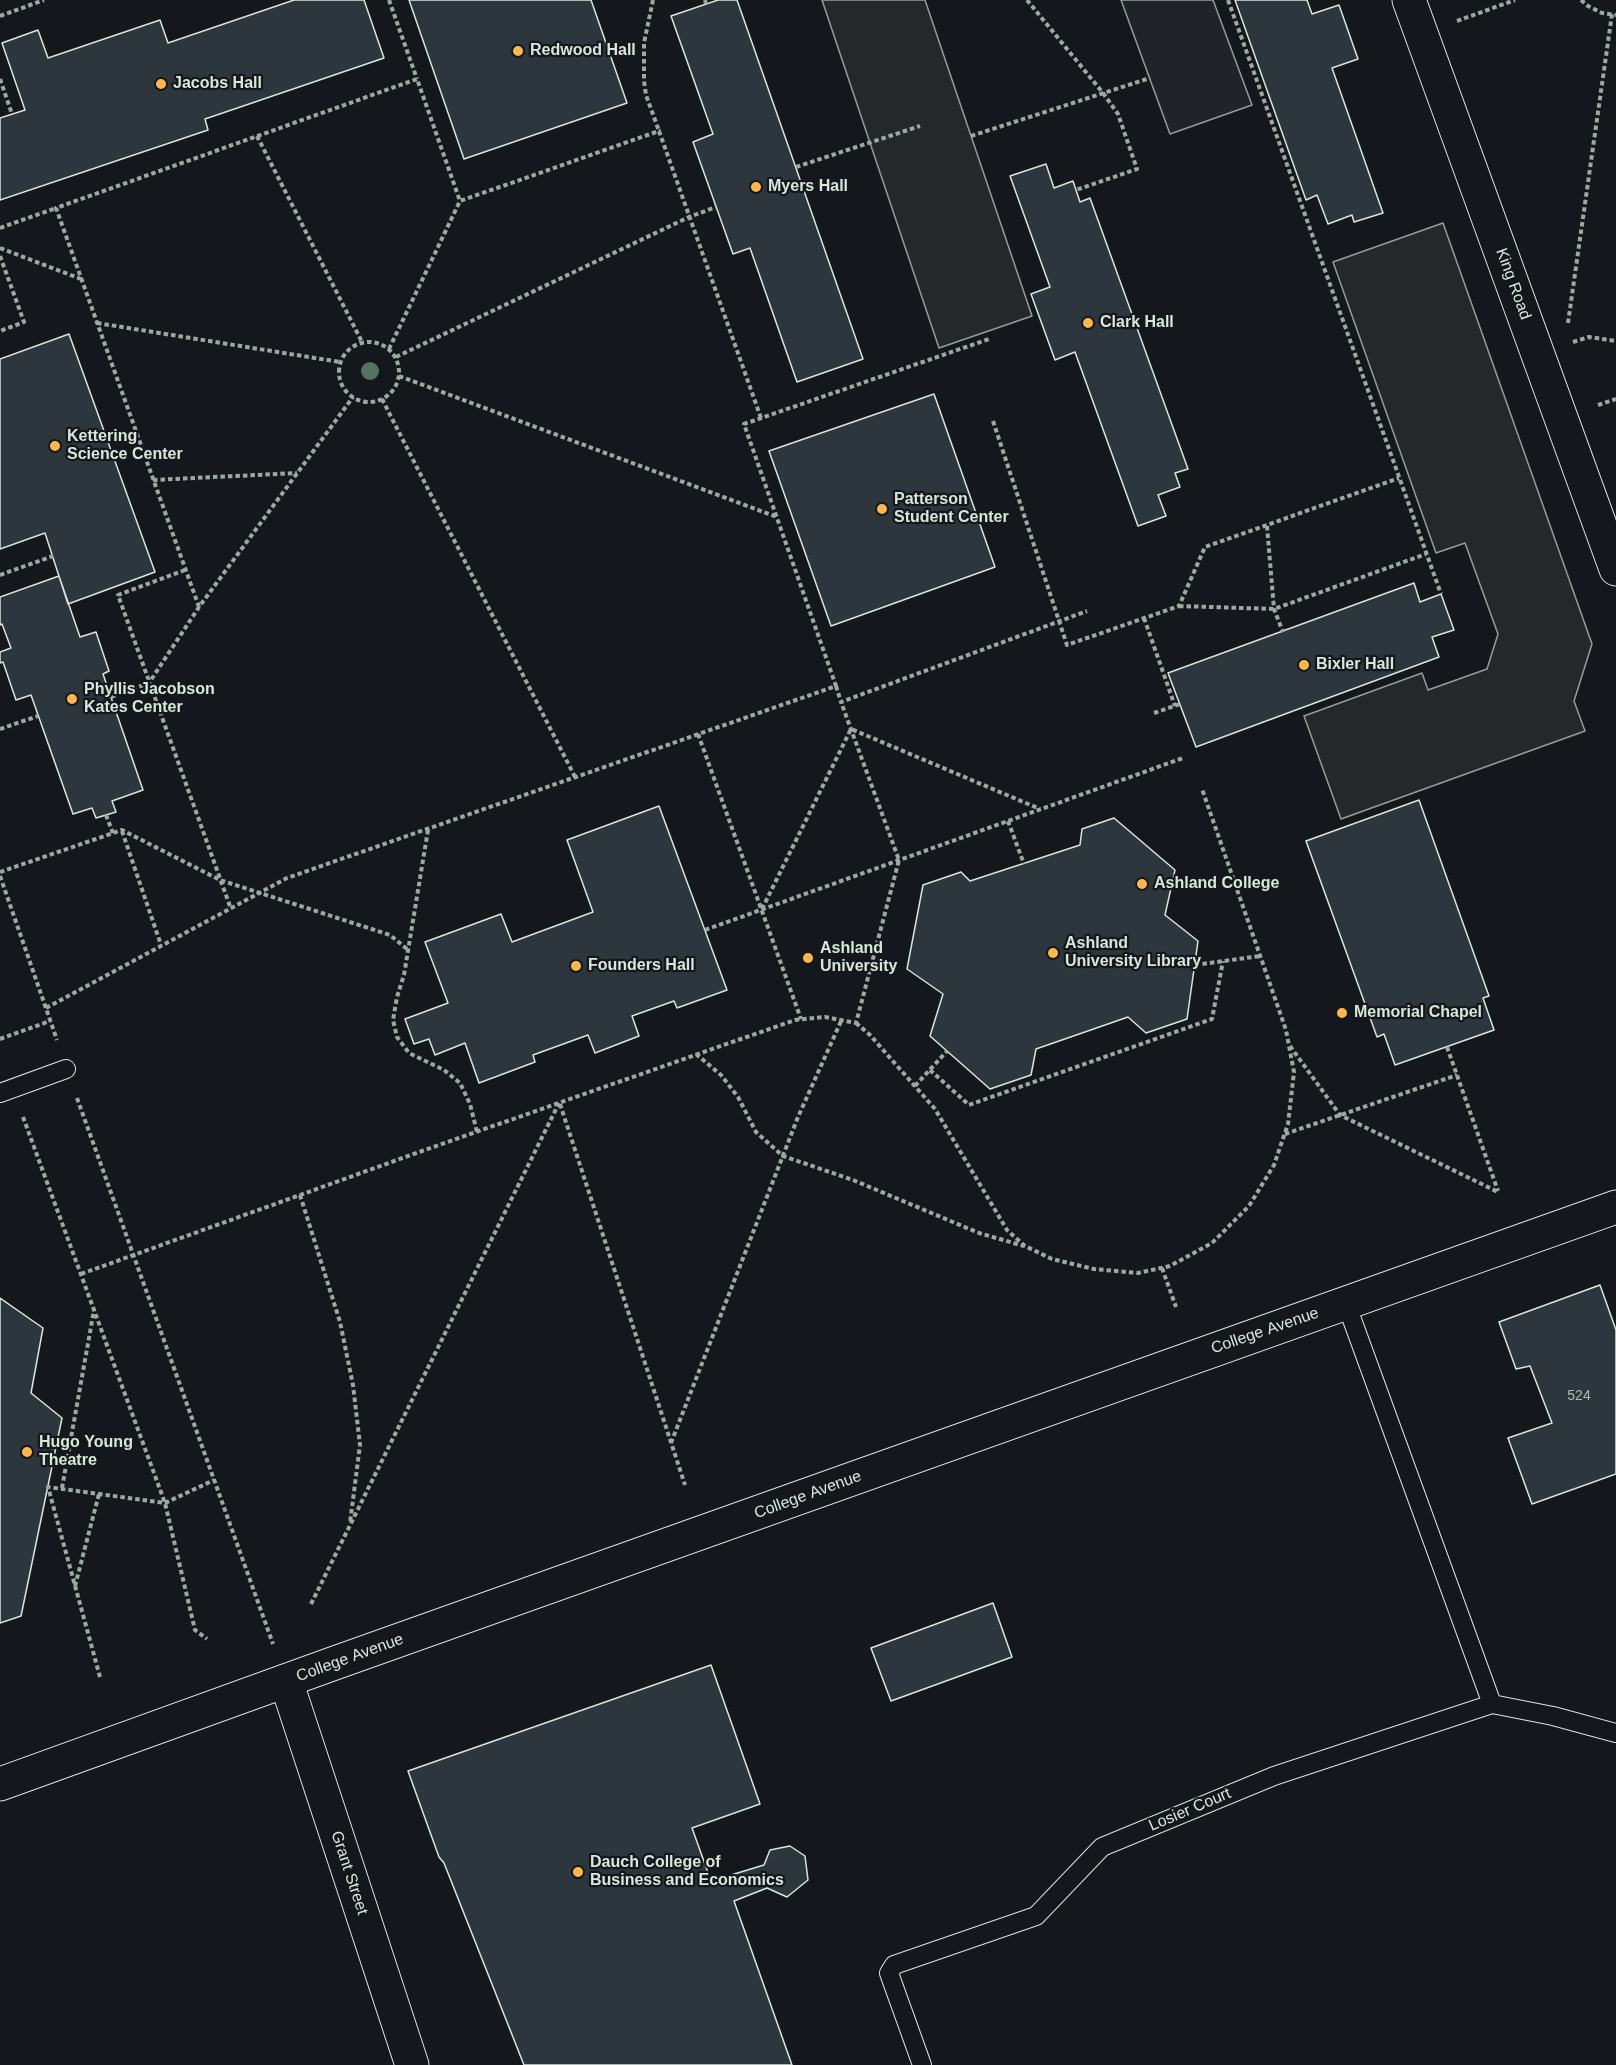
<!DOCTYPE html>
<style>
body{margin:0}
canvas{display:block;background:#14181c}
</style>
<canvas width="1616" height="2065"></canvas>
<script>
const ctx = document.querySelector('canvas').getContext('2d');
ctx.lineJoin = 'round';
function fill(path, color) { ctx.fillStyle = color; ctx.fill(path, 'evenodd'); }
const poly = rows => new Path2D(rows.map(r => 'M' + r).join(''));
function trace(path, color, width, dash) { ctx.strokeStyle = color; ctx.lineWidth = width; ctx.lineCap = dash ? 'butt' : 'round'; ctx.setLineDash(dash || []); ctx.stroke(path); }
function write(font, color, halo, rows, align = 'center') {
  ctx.font = font + ' Arial,sans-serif'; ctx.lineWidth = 4.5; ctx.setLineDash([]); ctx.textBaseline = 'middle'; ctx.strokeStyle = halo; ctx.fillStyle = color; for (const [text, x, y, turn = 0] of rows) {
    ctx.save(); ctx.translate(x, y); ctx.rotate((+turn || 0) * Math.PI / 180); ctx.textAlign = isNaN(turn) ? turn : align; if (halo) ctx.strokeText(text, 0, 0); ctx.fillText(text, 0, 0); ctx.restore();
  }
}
const green = poly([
 [1121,0,1213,0,1252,105,1170,134,1121,0]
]);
fill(green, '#202428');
trace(green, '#939e99', 1.5);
const parking = poly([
 [822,0,925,0,1032,316,939,348,822,0],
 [1443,223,1592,644,1574,701,1585,731,1341,819,1304,716,1422,673,1428,690,1487,669,1498,634,1465,543,1436,553,1333,262,1443,223]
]);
fill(parking, '#24282b');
trace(parking, '#939e99', 1.5);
const building = poly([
 [294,0,364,0,384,58,205,119,208,130,0,200,0,118,25,110,2,43,38,30,48,58,160,20,168,43,294,0],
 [409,0,591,0,627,103,464,159,409,0],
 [718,0,737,0,863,359,797,382,750,248,733,254,693,142,713,134,671,16,718,0],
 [1235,0,1307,0,1312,14,1339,5,1358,59,1332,68,1383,213,1354,222,1352,215,1328,224,1317,195,1306,200,1235,0],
 [1046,164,1054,188,1073,181,1080,202,1090,198,1188,469,1175,473,1180,487,1158,495,1166,516,1138,526,1075,352,1055,360,1031,294,1050,287,1010,176,1046,164],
 [69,334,155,572,68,604,45,533,0,549,0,359,69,334],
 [934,394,995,567,831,626,769,451,934,394],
 [59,576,80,637,96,632,109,671,103,674,143,790,112,801,116,812,96,818,92,808,73,814,31,695,16,700,3,662,0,663,0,652,11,648,2,624,0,625,0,597,59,576],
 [1414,583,1420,602,1441,594,1454,630,1432,637,1439,657,1196,747,1168,673,1414,583],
 [1419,800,1489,996,1483,998,1494,1030,1395,1065,1384,1034,1377,1037,1306,841,1419,800],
 [659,806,727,990,677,1008,674,1001,632,1016,639,1036,595,1053,588,1035,533,1055,535,1062,479,1083,465,1043,435,1055,429,1039,414,1044,405,1019,448,1003,425,942,501,914,512,942,593,912,567,840,659,806],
 [1114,818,1175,870,1165,915,1198,941,1187,1019,1146,1033,1128,1017,1036,1049,1031,1075,990,1089,930,1036,943,994,907,969,923,885,961,872,970,881,1080,845,1082,829,1114,818],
 [1600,1285,1616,1330,1616,1474,1532,1504,1508,1438,1552,1423,1530,1366,1516,1369,1499,1322,1600,1285],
 [0,1298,43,1328,31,1393,62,1418,21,1616,0,1623,0,1298],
 [993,1603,1012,1657,891,1701,871,1648,993,1603],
 [711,1665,760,1804,692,1828,711,1881,764,1865,770,1850,790,1846,805,1856,808,1880,787,1897,767,1888,734,1901,792,2065,524,2065,444,1863,439,1857,408,1771,711,1665]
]);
fill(building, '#2c363c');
trace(building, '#d8e6dc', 1.5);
const lane = poly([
 [0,1093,66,1069],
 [1346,1303,1492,1704],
 [922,2065,889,1973,894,1965,1036,1916,1102,1847,1274,1776,1492,1704,1553,1716,1616,1733]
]);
const street = poly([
 [286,1681,412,2065]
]);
const secondary = poly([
 [1409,0,1616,569],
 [0,1784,332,1664,1616,1207]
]);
trace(lane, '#d8e6dc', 20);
trace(street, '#d8e6dc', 35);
trace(secondary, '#d8e6dc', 35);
trace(poly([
 [389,0,417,79],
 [653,0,644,43,644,81,646,95,659,131],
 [705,0,706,4],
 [1027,0,1103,93,1118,114,1137,169,1076,190],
 [1228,0,1441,594],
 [1581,0,1588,6,1602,13,1616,15],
 [0,16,44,0],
 [1457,21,1515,0],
 [0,79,12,114],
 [257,136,362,342],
 [971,136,1150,78],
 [796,167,920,126],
 [0,228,56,208],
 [0,248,81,279],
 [0,256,24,322,0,331],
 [97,323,340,362],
 [1568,323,1612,14],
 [1573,342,1589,337,1616,341],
 '339 372a30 30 0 1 1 60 0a30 30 0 1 1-60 0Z',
 [389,349,460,201],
 [396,357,689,217,716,207],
 [399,376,777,517],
 [382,399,575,777],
 [1598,405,1616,399],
 [993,421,1067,645,1179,606,1205,547,1399,478],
 [153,480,297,473],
 [1267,526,1274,609,1283,632],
 [185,570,118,595,231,909],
 [0,575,53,556],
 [1179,606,1274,609,1426,554],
 [199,607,56,208,417,79,460,201,659,131,761,418],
 [1144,618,1175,706],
 [836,686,841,702,1087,611],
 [111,697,149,683,199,607,353,397],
 [1154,713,1180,704],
 [0,729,38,716],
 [698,734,801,1019],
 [106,815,113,833],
 [1008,821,1024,864],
 [428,830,404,975,397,997,393,1020,397,1037,409,1053,444,1070,460,1083,470,1104,477,1132],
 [122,831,161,945],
 [0,872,122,830,220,880,390,935,407,949],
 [0,876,57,1040],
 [762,909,851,729,1040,809],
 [705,930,1183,758],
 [1195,965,1260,956],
 [46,1008,287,878,836,686,744,424,989,339],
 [856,1023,870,1035,935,1109,1007,1230,1025,1246,1052,1259,1094,1269,1138,1273,1170,1266,1212,1243,1249,1206,1274,1165,1288,1124,1294,1072,1286,1030,1202,789],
 [0,1039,50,1021],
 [1290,1046,1340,1115,1498,1192],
 [1447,1047,1498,1191],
 [696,1054,721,1075,738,1097,756,1132,783,1156,853,1180,979,1233,1024,1246],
 [930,1070,969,1105,1212,1019,1223,961],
 [915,1086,947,1051],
 [77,1098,273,1644],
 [560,1104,685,1485],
 [23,1117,165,1503,195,1630,207,1639],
 [1285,1134,1457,1075],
 [300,1195,340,1322,353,1385,360,1445,350,1523],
 [1162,1268,1176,1307],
 [81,1274,422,1151,795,1020,825,1017,856,1023,899,860,841,702],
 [671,1443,798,1117,842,1019],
 [62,1488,94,1310],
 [75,1586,99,1494],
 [311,1604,559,1103],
 [100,1677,48,1487,165,1503,214,1480]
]), '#9da8a2', 4, [4.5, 3]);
trace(lane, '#14181c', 18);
trace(street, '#14181c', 33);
trace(secondary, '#14181c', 33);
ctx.fillStyle = '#55745f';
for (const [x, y] of [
 [370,371]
]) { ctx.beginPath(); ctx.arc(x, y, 9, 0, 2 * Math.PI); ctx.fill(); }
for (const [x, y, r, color] of [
 [518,51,6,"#ffb74d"],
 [161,84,6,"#ffb74d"],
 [756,187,6,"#ffb74d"],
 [1088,323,6,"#ffb74d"],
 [55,446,6,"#ffb74d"],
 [882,509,6,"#ffb74d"],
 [1304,665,6,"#ffb74d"],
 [72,699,6,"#ffb74d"],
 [1142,884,6,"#ffb74d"],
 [1053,953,6,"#ffb74d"],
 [808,958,6,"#ffb74d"],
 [576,966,6,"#ffb74d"],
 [1342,1013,6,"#ffb74d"],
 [27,1452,6,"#ffb74d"],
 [578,1872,6,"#ffb74d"]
]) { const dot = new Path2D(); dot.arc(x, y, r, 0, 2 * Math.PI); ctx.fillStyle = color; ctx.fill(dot); trace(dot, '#14181c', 2); }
write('14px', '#adbab4', null, [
 ["524",1579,1396]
]);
write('bold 16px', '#d8e6dc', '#14181c', [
 ["Redwood Hall",530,51],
 ["Jacobs Hall",173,84],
 ["Myers Hall",768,187],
 ["Clark Hall",1100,323],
 ["Kettering",67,437],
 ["Science Center",67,455],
 ["Patterson",894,500],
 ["Student Center",894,518],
 ["Bixler Hall",1316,665],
 ["Phyllis Jacobson",84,690],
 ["Kates Center",84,708],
 ["Ashland College",1154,884],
 ["Ashland",1065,944],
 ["University Library",1065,962],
 ["Ashland",820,949],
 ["University",820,967],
 ["Founders Hall",588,966],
 ["Memorial Chapel",1354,1013],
 ["Hugo Young",39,1443],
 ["Theatre",39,1461],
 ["Dauch College of",590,1863],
 ["Business and Economics",590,1881]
], 'left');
write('16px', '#d8e6dc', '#14181c', [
 ["King Road",1513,284,70],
 ["College Avenue",1265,1331,-19],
 ["College Avenue",808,1495,-20],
 ["College Avenue",350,1658,-20],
 ["Losier Court",1190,1810,-23],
 ["Grant Street",349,1873,72]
]);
</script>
